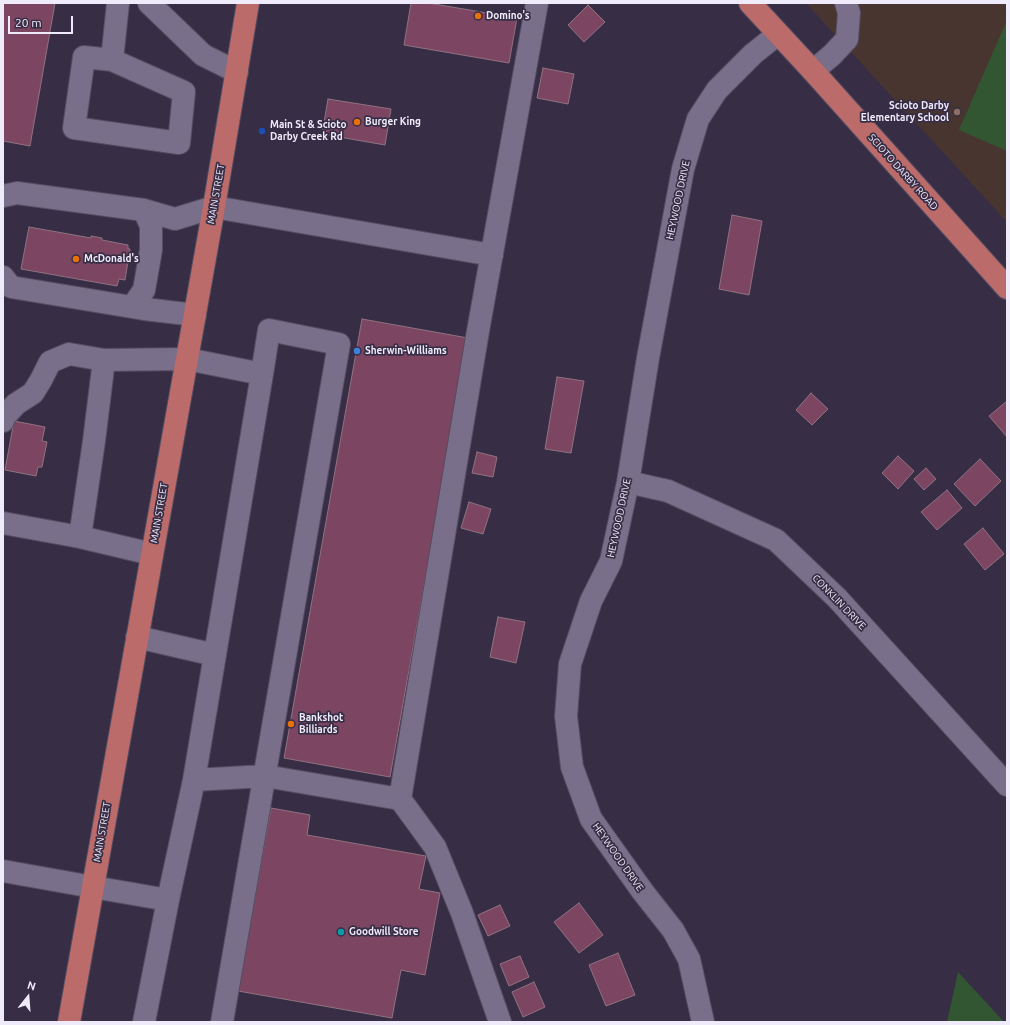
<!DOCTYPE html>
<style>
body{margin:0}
#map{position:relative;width:1010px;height:1025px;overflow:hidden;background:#372e46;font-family:Ubuntu,sans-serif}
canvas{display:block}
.frame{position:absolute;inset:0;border:4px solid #f0ebfa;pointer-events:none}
.north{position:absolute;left:8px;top:977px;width:40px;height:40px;-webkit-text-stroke:3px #372e46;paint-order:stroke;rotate:17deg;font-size:11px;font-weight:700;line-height:16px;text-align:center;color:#f0ebfa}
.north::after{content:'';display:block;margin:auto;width:14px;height:18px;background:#f0ebfa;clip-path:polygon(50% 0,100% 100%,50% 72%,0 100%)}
.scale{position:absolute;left:8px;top:16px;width:65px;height:18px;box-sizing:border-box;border:2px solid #f0ebfa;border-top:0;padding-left:5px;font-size:12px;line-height:14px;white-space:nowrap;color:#f0ebfa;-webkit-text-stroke:3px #372e46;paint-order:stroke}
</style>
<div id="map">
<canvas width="1010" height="1025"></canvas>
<div class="frame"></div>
<div class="north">N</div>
<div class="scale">20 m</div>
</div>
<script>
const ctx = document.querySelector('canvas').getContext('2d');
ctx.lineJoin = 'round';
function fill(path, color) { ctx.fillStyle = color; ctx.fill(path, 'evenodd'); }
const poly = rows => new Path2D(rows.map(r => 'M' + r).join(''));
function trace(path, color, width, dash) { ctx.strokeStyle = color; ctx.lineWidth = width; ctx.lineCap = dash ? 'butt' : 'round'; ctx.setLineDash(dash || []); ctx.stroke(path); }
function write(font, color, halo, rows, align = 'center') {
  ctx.font = font + ' Ubuntu,sans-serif'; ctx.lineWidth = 3.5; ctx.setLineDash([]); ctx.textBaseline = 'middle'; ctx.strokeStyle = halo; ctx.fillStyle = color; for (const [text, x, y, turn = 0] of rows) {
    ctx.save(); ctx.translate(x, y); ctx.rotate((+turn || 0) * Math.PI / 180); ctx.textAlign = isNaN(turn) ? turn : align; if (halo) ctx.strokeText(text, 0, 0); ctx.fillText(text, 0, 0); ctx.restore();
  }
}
fill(poly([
 [806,3,1007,3,1007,222]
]), '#493530');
fill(poly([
 [1007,20,1007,151,959,130],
 [958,972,1004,1022,947,1022]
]), '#325632');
const building = poly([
 [3,3,55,3,30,146,3,141,3,3],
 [411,3,428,3,517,18,509,63,404,45,411,3],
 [588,5,605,22,584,42,568,25,588,5],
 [543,68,574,74,568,104,537,98,543,68],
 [328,99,391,109,385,145,322,134,328,99],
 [732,215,762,221,749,295,719,289,732,215],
 [29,227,91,238,91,236,102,238,102,240,128,245,128,249,130,249,125,280,119,279,117,286,21,269,29,227],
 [362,319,468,338,390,777,284,758,362,319],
 [557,377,584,381,571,453,545,449,557,377],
 [811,393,828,409,812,425,796,410,811,393],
 [1007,401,1007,437,989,416,1007,401],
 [14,421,45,427,42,441,47,442,42,467,38,467,36,476,5,470,14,421],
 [477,452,497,457,493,477,472,473,477,452],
 [898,456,914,471,898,489,882,473,898,456],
 [980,459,1001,481,975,506,954,484,980,459],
 [926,468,936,479,924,490,914,479,926,468],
 [947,490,962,508,937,530,921,512,947,490],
 [469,502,491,509,483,534,461,528,469,502],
 [983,528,1004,554,985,570,964,544,983,528],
 [498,617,525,622,516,663,490,657,498,617],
 [271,808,310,815,307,835,426,856,419,889,440,893,425,975,401,970,392,1018,238,991,271,808],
 [579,903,603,935,579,953,554,922,579,903],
 [500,905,510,926,488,936,478,915,500,905],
 [618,953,635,995,606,1006,589,965,618,953],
 [520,956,529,977,509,986,500,964,520,956],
 [534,982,545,1007,523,1017,512,992,534,982]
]);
fill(building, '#7c4663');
trace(building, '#907281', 1);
const minor = poly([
 [149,3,203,55,237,72],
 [84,57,112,60,184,92,179,143,74,128,84,57],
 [112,60,118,3],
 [813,71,832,55,847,39,849,13,846,3],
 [3,196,17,193,144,210,175,219,214,207,492,255],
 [3,277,11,287,144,309,195,315],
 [132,307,144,290,151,250,151,226,144,210],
 [3,421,3,418,16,404,33,393,41,380,50,362,69,354,104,360],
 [628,482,668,491,776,540,837,598,1007,785],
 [3,523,80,537],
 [137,637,215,655],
 [194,780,265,776,400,799],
 [3,871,93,887,168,900,194,780,262,374,187,359,104,360,94,441,80,537,152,554],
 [144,1022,168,900],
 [222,1022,339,344,269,330,262,374],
 [500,1022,462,913,435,847,400,799,478,331,537,3],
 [703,1022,689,959,673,930,643,892,591,819,572,767,566,716,570,664,591,601,611,561,628,482,648,358,683,169,698,119,717,90,753,54,778,34]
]);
const major = poly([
 [750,3,813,71,1007,288],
 [69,1022,214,207,248,3]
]);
trace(minor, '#554d61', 24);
trace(major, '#554d61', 24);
trace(minor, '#796f8a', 22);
trace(major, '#ba6b6a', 22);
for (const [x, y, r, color] of [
 [478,16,4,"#e8710a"],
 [957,112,4,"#8d6e63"],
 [357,122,4,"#e8710a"],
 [262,131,4,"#1a4fb4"],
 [76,259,4,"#e8710a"],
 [357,351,4,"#3f7fe0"],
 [291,724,4,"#e8710a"],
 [341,932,4,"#0f9aa8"]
]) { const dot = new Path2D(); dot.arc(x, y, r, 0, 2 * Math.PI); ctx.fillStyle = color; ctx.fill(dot); trace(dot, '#372e46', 1.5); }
write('bold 10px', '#f0ebfa', '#372e46', [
 ["Domino's",486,16],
 ["Scioto Darby",949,106,"right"],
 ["Elementary School",949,118,"right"],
 ["Burger King",365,122],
 ["Main St & Scioto",270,125],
 ["Darby Creek Rd",270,137],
 ["McDonald's",84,259],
 ["Sherwin-Williams",365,351],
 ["Bankshot",299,718],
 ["Billiards",299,730],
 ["Goodwill Store",349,932]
], 'left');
write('10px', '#f0ebfa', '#372e46', [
 ["SCIOTO DARBY ROAD",903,172,48],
 ["MAIN STREET",216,194,-80],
 ["HEYWOOD DRIVE",678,200,-78],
 ["MAIN STREET",159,513,-80],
 ["HEYWOOD DRIVE",619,518,-78],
 ["CONKLIN DRIVE",839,602,46],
 ["MAIN STREET",102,832,-80],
 ["HEYWOOD DRIVE",618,857,55]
]);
</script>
